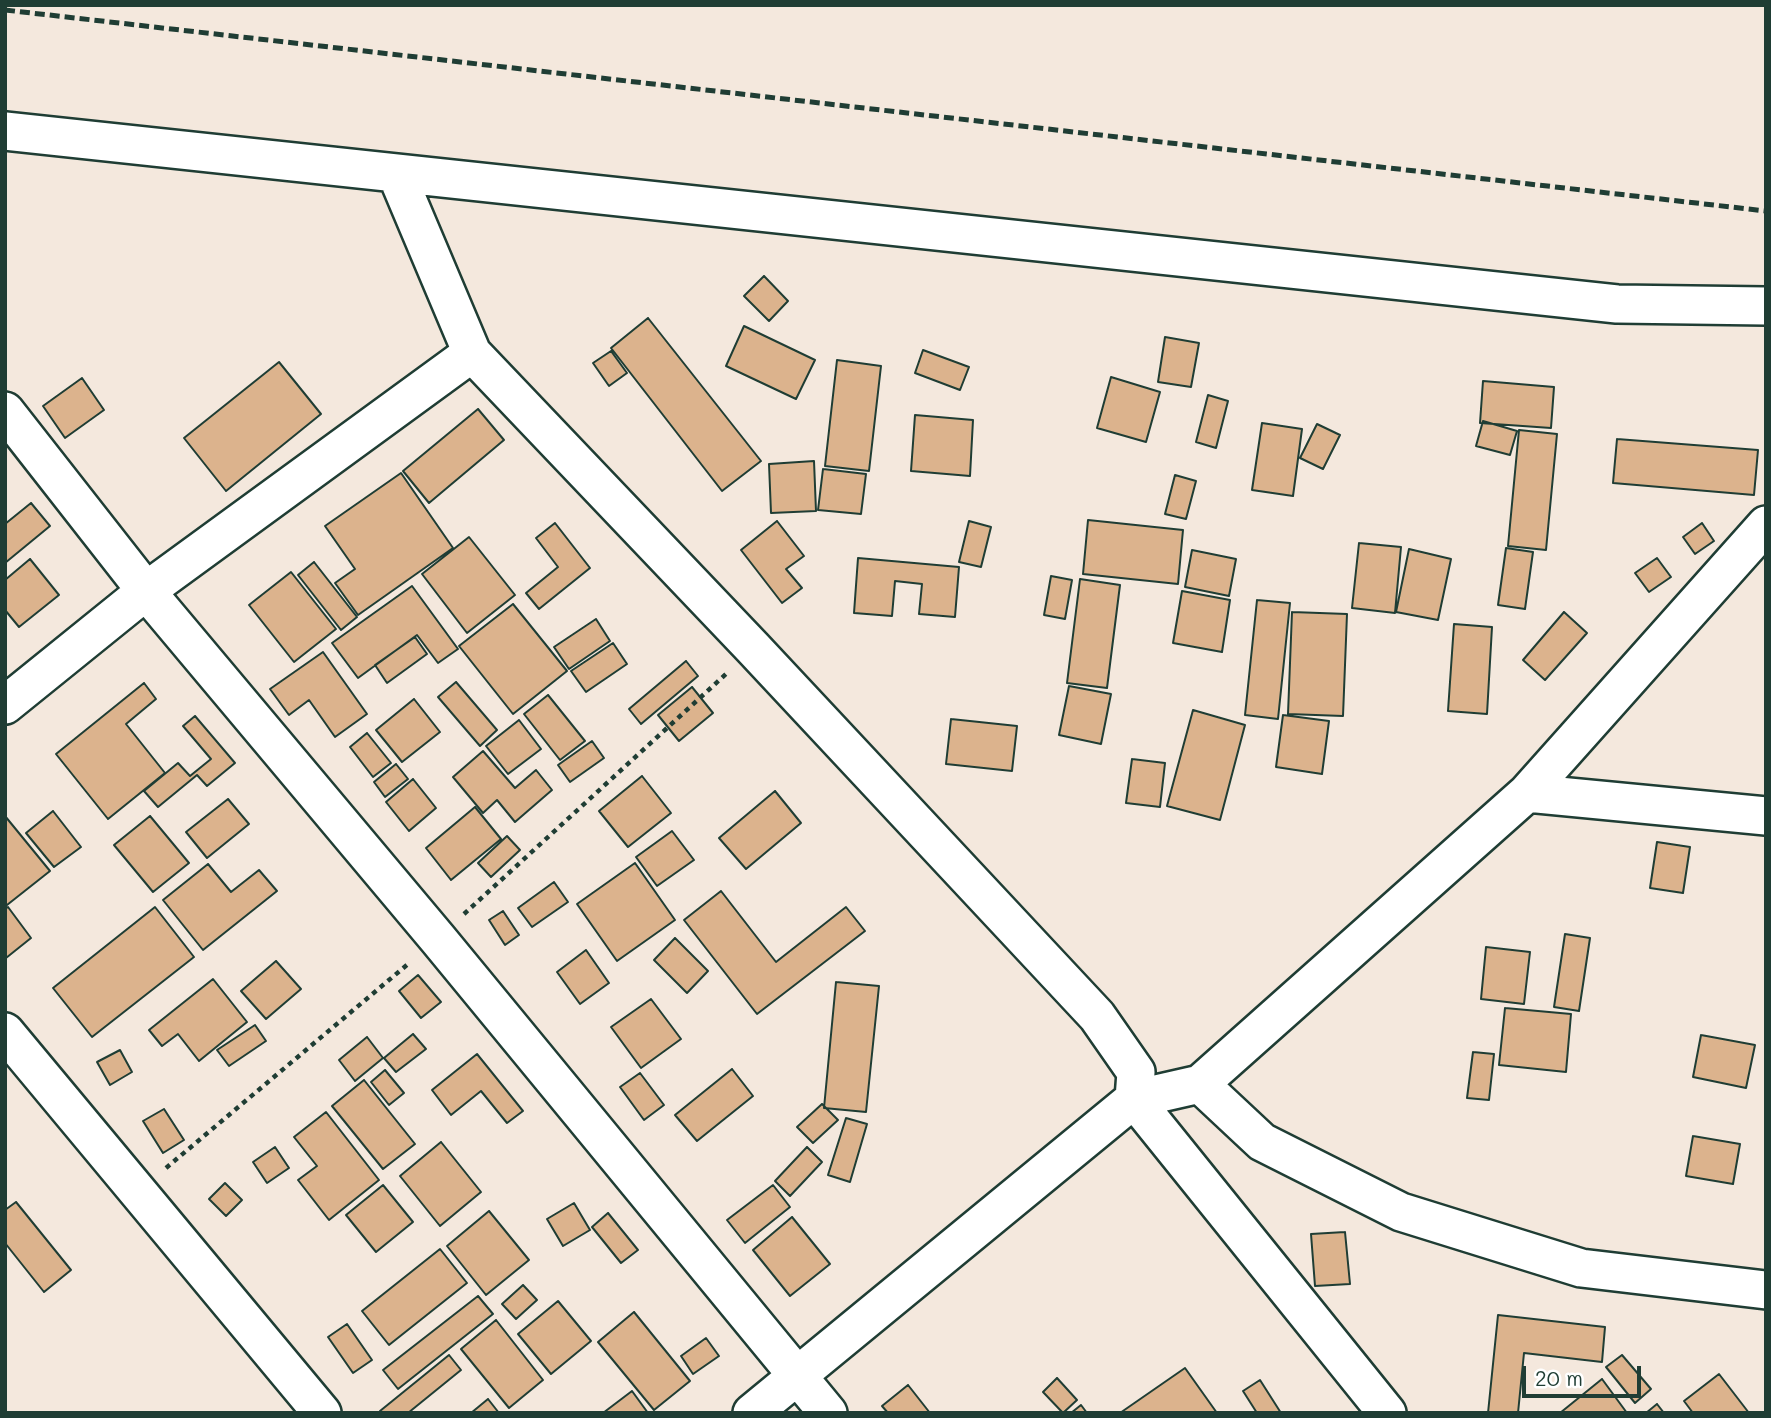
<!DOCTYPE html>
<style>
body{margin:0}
#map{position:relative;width:1771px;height:1418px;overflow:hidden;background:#f4e8dd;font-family:Mali,sans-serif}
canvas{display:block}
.frame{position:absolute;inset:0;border:7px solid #1f3d34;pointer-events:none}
.scale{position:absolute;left:1522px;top:1366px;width:119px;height:32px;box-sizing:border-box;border:4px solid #1f3d34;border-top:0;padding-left:9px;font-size:21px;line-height:24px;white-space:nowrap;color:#1f3d34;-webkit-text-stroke:5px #fff;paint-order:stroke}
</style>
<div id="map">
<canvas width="1771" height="1418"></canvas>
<div class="frame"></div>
<div class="scale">20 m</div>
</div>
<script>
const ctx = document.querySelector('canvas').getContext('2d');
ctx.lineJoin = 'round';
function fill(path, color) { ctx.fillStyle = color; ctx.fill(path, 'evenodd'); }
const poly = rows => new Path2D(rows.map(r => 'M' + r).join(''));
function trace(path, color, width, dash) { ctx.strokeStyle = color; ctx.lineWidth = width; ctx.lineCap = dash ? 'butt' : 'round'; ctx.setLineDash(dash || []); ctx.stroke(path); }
const building = poly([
 [764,276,788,301,769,321,744,296,764,276],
 [648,318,761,461,722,491,611,348,648,318],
 [744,326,815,360,796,399,726,366,744,326],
 [1165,337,1199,343,1191,387,1158,382,1165,337],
 [923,350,969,367,960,390,915,373,923,350],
 [611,351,627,373,609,386,593,363,611,351],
 [837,360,881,366,869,471,825,466,837,360],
 [279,362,321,414,226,491,184,438,279,362],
 [1111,377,1160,392,1146,442,1097,428,1111,377],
 [82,378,104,410,65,438,43,406,82,378],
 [1483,381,1554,387,1551,428,1480,423,1483,381],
 [1208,395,1228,401,1216,448,1196,442,1208,395],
 [478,409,504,440,429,503,403,471,478,409],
 [915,415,973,420,970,476,911,471,915,415],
 [1483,421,1517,431,1510,455,1476,446,1483,421],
 [1262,423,1302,429,1293,496,1252,490,1262,423],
 [1317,424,1340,435,1323,469,1300,458,1317,424],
 [1519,430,1557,434,1546,550,1508,546,1519,430],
 [1617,439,1758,450,1754,495,1613,483,1617,439],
 [814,461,816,511,771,513,769,464,814,461],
 [823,469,866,474,861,514,818,510,823,469],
 [401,473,453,548,358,615,335,583,355,569,325,526,401,473],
 [1175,475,1196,481,1186,519,1165,514,1175,475],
 [31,503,50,526,5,563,5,524,31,503],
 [1088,520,1183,530,1178,584,1083,574,1088,520],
 [777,521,804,556,786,569,802,588,782,603,741,550,777,521],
 [969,521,991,527,981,567,959,562,969,521],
 [555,523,590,568,539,609,526,593,558,567,536,538,555,523],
 [1702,523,1714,541,1695,554,1683,537,1702,523],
 [469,537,515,595,467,633,422,574,469,537],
 [1359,543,1401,547,1395,613,1352,608,1359,543],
 [1506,548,1533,552,1525,609,1498,605,1506,548],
 [1409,549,1451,559,1438,620,1396,612,1409,549],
 [1192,550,1236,559,1229,596,1185,587,1192,550],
 [858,558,959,567,955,617,919,614,922,584,895,581,892,616,854,613,858,558],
 [1657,558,1671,577,1649,592,1635,573,1657,558],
 [30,559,59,595,19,627,5,610,5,580,30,559],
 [314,562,357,617,341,630,298,575,314,562],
 [291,572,336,629,294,662,249,605,291,572],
 [1051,576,1072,580,1065,619,1044,615,1051,576],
 [1080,579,1120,585,1107,688,1067,683,1080,579],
 [412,586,458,649,438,663,417,635,358,678,332,643,412,586],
 [1182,591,1230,600,1222,652,1173,643,1182,591],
 [1257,600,1290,603,1278,719,1245,715,1257,600],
 [513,604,567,671,513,714,459,646,513,604],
 [1292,612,1347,614,1343,716,1288,714,1292,612],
 [1564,612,1587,633,1545,680,1523,660,1564,612],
 [596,619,610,641,569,669,554,647,596,619],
 [1454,624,1492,627,1487,714,1448,711,1454,624],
 [415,637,427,654,387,683,375,665,415,637],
 [613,643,627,664,586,692,571,671,613,643],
 [323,652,367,714,335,737,309,700,289,715,270,689,323,652],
 [686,661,698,676,641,724,629,709,686,661],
 [456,682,497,730,480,746,438,697,456,682],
 [144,683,156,699,126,724,165,773,108,819,56,754,144,683],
 [1069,686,1111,694,1101,744,1059,735,1069,686],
 [692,687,713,713,679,741,658,715,692,687],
 [548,695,585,741,560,760,524,714,548,695],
 [414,699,440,732,402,762,376,730,414,699],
 [1193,710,1245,725,1220,820,1167,806,1193,710],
 [1283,715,1329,721,1322,774,1276,767,1283,715],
 [195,716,235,763,207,786,197,775,158,807,144,791,178,763,190,776,211,759,183,726,195,716],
 [951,719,1017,726,1012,771,946,764,951,719],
 [519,720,541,749,508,774,486,746,519,720],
 [367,733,391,763,373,777,350,747,367,733],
 [592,741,604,758,570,782,558,765,592,741],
 [483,751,515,788,536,770,552,790,515,822,497,800,483,813,453,777,483,751],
 [1132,759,1165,763,1160,807,1126,803,1132,759],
 [396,764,408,779,385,797,374,782,396,764],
 [642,776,671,813,628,847,599,811,642,776],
 [413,779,436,808,409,831,386,802,413,779],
 [775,791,801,823,746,869,719,838,775,791],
 [228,799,249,824,207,858,186,832,228,799],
 [475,807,501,839,451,880,426,848,475,807],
 [53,811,81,847,54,867,26,833,53,811],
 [5,816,50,871,7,905,5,903,5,816],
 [150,816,189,863,153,892,114,845,150,816],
 [672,831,694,860,657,886,636,857,672,831],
 [507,836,520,850,491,877,478,863,507,836],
 [1657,842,1690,847,1683,893,1650,888,1657,842],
 [635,863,675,920,617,961,577,904,635,863],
 [208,864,231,892,259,870,277,891,203,950,163,900,208,864],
 [554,882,568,902,532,927,518,908,554,882],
 [721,891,776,962,846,907,865,931,757,1014,684,920,721,891],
 [8,907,31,938,6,958,5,909,8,907],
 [155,907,194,957,92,1037,53,988,155,907],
 [503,911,519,935,505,945,489,920,503,911],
 [1565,934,1590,938,1579,1011,1554,1007,1565,934],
 [675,938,708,971,687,993,654,960,675,938],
 [1486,947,1530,952,1524,1004,1481,999,1486,947],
 [586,950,609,983,580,1004,557,972,586,950],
 [276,961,301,989,266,1019,241,991,276,961],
 [418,975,441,1002,421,1018,399,991,418,975],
 [213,979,247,1022,199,1061,178,1034,162,1046,149,1030,213,979],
 [836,982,879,986,866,1112,824,1108,836,982],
 [651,999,681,1039,641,1068,611,1027,651,999],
 [1505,1008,1571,1014,1566,1072,1499,1065,1505,1008],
 [255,1025,266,1041,229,1066,217,1050,255,1025],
 [413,1034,426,1049,396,1072,384,1058,413,1034],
 [1701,1035,1755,1045,1746,1088,1693,1077,1701,1035],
 [367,1037,383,1058,355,1081,339,1060,367,1037],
 [120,1050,132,1072,110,1085,97,1062,120,1050],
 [1473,1052,1494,1054,1489,1100,1467,1098,1473,1052],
 [477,1054,523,1111,507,1123,481,1091,451,1115,432,1090,477,1054],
 [732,1069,753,1096,697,1141,675,1115,732,1069],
 [385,1070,404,1093,389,1105,371,1082,385,1070],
 [640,1073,664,1105,644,1120,620,1087,640,1073],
 [364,1080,415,1144,383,1169,332,1106,364,1080],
 [822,1104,838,1120,813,1143,797,1127,822,1104],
 [164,1109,184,1140,163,1153,143,1121,164,1109],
 [326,1112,379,1180,329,1220,298,1180,317,1166,294,1137,326,1112],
 [846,1118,867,1124,850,1182,828,1175,846,1118],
 [1693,1136,1740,1144,1733,1184,1686,1176,1693,1136],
 [441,1142,481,1192,440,1226,400,1176,441,1142],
 [275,1147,289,1168,267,1183,253,1162,275,1147],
 [807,1147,822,1162,790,1196,775,1181,807,1147],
 [225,1183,242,1200,226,1216,209,1199,225,1183],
 [383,1185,413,1222,376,1252,346,1215,383,1185],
 [773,1185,790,1207,745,1243,727,1220,773,1185],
 [16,1202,71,1270,44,1292,5,1243,5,1210,16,1202],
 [574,1203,590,1230,563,1246,547,1219,574,1203],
 [489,1211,529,1260,486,1295,447,1246,489,1211],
 [608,1213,638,1250,621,1263,592,1227,608,1213],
 [792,1217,830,1264,790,1296,753,1250,792,1217],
 [1345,1232,1350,1284,1315,1286,1311,1234,1345,1232],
 [440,1249,467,1283,389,1345,362,1311,440,1249],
 [523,1285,537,1300,516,1319,502,1304,523,1285],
 [478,1296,493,1314,398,1389,383,1370,478,1296],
 [558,1301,591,1341,551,1374,518,1334,558,1301],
 [634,1312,690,1381,654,1410,598,1342,634,1312],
 [1498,1315,1605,1327,1602,1362,1524,1353,1518,1413,1488,1413,1498,1315],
 [496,1320,543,1380,509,1408,461,1349,496,1320],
 [347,1324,372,1360,353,1373,328,1337,347,1324],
 [706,1338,719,1356,693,1374,681,1356,706,1338],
 [449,1355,461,1370,408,1413,382,1413,380,1411,449,1355],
 [1622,1355,1651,1389,1635,1403,1606,1367,1622,1355],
 [1185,1368,1217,1413,1120,1413,1185,1368],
 [1719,1374,1749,1413,1693,1413,1684,1401,1719,1374],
 [1057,1378,1077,1400,1063,1413,1043,1392,1057,1378],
 [1602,1379,1627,1413,1560,1413,1602,1379],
 [1260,1380,1281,1413,1257,1413,1243,1391,1260,1380],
 [908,1385,930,1413,888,1413,882,1406,908,1385],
 [632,1391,648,1413,603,1413,632,1391],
 [488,1399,499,1413,471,1413,488,1399],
 [1657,1404,1664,1413,1646,1413,1657,1404],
 [1081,1405,1087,1413,1071,1413,1081,1405]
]);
fill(building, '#dcb38d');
trace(building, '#1f3d34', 2);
const street = poly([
 [5,131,1617,304,1766,306],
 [396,173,472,353,753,648,1097,1016,1136,1072,1134,1099,1387,1413],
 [5,411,146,591,438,939,828,1413],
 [5,705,146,591,472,353],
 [1527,793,1766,816],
 [5,1032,322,1413],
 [1200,1084,1262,1142,1401,1212,1581,1268,1766,1290],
 [752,1413,1134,1099,1200,1084,1527,793,1766,525]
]);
trace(street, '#1f3d34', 42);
trace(poly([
 [464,914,726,674],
 [166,1168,408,964]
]), '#1f3d34', 4.5, [5, 5]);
trace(street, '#fff', 37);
trace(poly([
 [5,10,1766,211]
]), '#1f3d34', 5, [10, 5]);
</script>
